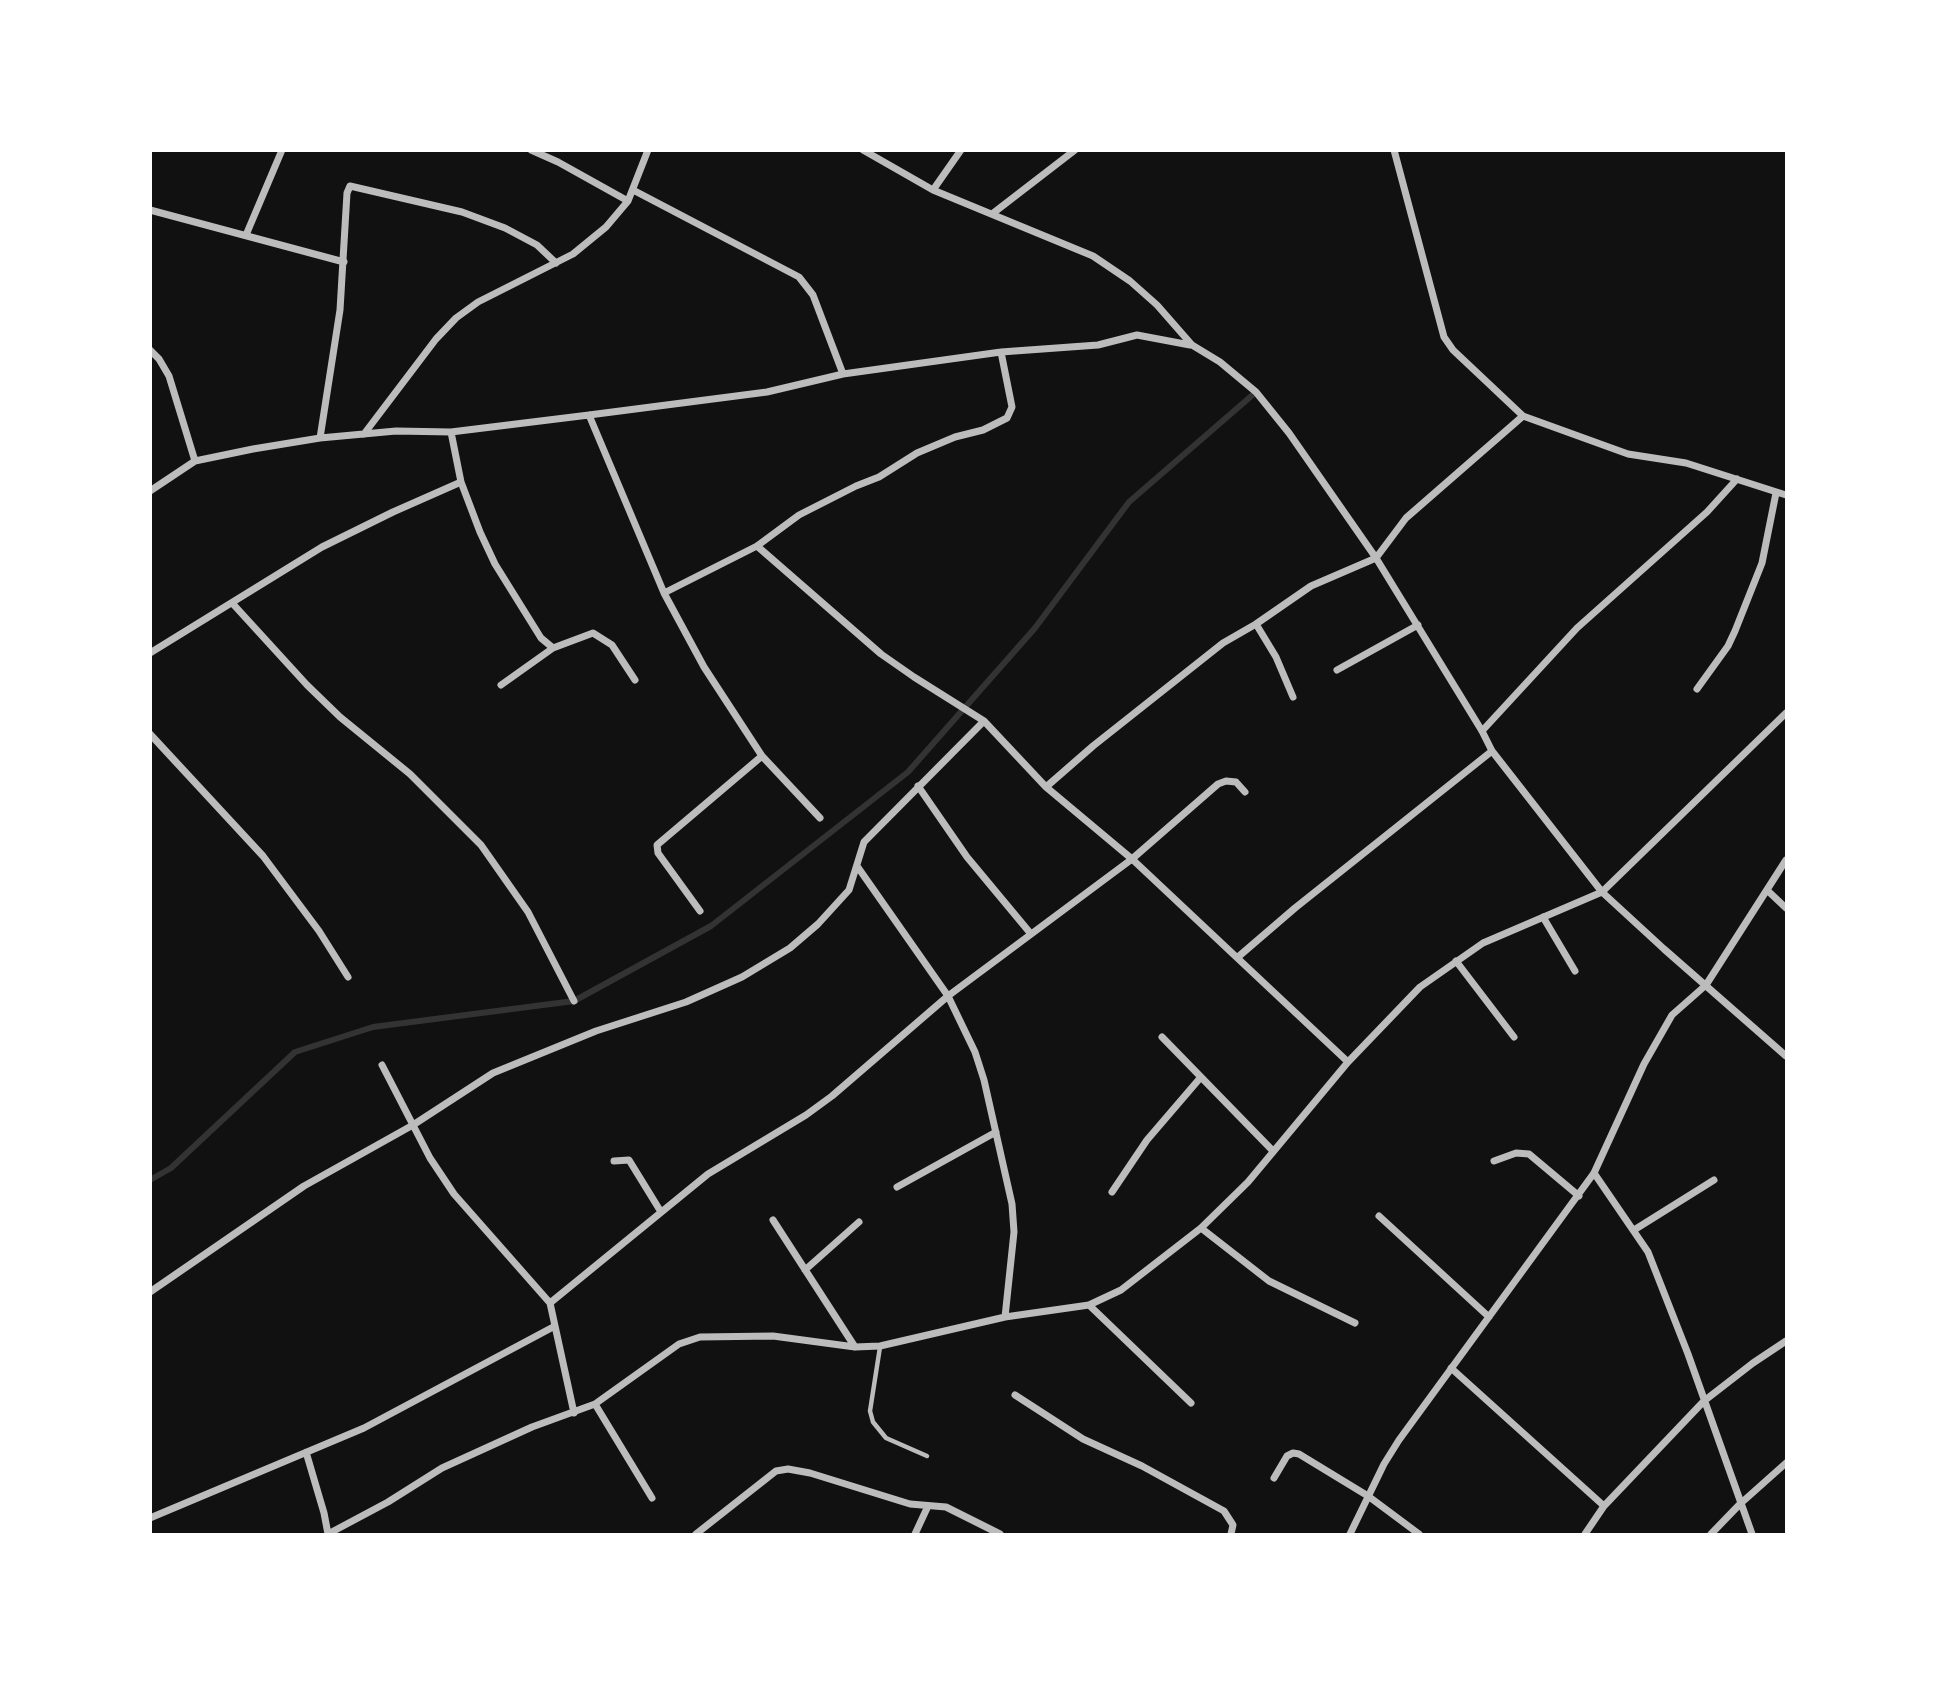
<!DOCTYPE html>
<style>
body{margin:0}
#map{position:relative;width:1937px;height:1685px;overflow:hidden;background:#111;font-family:Mulish,sans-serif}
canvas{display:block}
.frame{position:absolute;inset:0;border:152px solid #fff;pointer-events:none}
</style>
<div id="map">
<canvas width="1937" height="1685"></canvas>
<div class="frame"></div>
</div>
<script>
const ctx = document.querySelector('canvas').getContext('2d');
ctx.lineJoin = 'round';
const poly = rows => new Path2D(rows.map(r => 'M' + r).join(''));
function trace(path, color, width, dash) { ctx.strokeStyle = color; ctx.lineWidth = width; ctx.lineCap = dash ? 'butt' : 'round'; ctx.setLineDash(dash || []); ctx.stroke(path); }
trace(poly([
 [150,1180,171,1168,295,1052,373,1027,574,1001,711,926,908,772,1035,628,1129,502,1256,392]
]), '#333', 6);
trace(poly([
 [880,1347,870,1411,873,1422,886,1438,927,1456]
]), '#bcbcbc', 4.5);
trace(poly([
 [531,150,558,162,628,201],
 [863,150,933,190,1093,256,1130,281,1157,305,1192,345,1220,362,1256,392,1289,433,1376,558,1482,731,1492,751,1602,892,1664,949,1786,1056],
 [1394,150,1444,337,1453,350,1523,416],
 [633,190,799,277,813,295,843,374],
 [933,190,961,150],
 [150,210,344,262],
 [992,214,1075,150],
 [246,235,282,150],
 [150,350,159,359,169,376,195,461],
 [589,415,664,593,704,667,762,756,820,818],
 [451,432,461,482,480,532,495,564,541,638,553,648,593,633,612,645,635,680],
 [364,434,436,339,456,318,478,302,573,254,606,227,628,201,648,150],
 [320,438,340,310,347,193,350,186,462,212,505,228,537,245,556,263],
 [150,491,195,461,253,449,320,438,396,431,451,432,589,415,767,392,843,374,1001,352,1098,345,1137,335,1190,345],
 [757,546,881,654,914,677,984,721,1046,787,1132,859,1348,1062],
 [664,593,757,546,799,515,856,486,879,477,917,453,955,437,983,430,1007,418,1012,407,1001,352],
 [233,604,307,685,340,717,410,774,481,845,528,912,574,1001],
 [1256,624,1276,657,1293,697],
 [150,653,322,547,393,512,461,482],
 [1337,670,1418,625],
 [501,685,553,648],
 [1697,689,1728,646,1735,631,1762,563,1776,493],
 [1482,731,1577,628,1707,512,1737,479],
 [150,734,263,856,319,931,348,977],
 [918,786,967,857,1031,934],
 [1046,787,1093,746,1223,643,1256,624,1311,586,1376,558,1406,518,1523,416,1628,454,1686,463,1786,495],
 [1768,891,1786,908],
 [700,911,658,853,657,845,762,756],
 [1543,917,1575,971],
 [1238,957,1295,908,1492,751],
 [1456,961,1514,1037],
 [1162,1037,1273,1151],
 [382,1065,430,1158,454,1194,550,1303,574,1413],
 [614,1161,629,1160,661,1212],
 [1494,1161,1516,1153,1529,1154,1579,1196],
 [1594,1173,1648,1252,1688,1354,1752,1534],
 [897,1187,996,1132],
 [1112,1192,1147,1140,1201,1077],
 [1379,1216,1489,1317],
 [773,1220,855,1347],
 [1201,1228,1269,1281,1355,1323],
 [1634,1230,1714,1180],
 [805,1270,859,1222],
 [150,1292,304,1186,413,1125,493,1073,596,1031,686,1002,742,977,790,948,818,924,849,890,864,842,984,721],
 [550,1303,708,1174,806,1115,832,1096,948,996,857,866],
 [1089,1305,1191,1403],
 [1005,1317,1014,1232,1012,1204,984,1080,975,1052,948,996,1132,859,1218,784,1226,781,1236,782,1245,792],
 [1451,1368,1604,1506],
 [1015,1395,1083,1439,1142,1466,1224,1511,1233,1525,1231,1534],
 [595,1404,652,1498],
 [306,1452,324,1513,328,1534],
 [1274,1478,1287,1456,1293,1453,1299,1454,1368,1496,1419,1534],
 [150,1518,364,1428,555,1326],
 [328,1534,388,1502,442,1468,532,1427,595,1404,679,1344,700,1337,773,1336,855,1347,880,1346,1005,1317,1089,1305,1121,1290,1201,1228,1248,1182,1348,1062,1420,987,1483,943,1602,892,1786,713],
 [696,1534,776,1471,788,1469,810,1473,910,1504,946,1507,1000,1534],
 [915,1534,928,1506],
 [1350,1534,1384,1464,1399,1440,1594,1173,1644,1064,1672,1015,1706,985,1786,860],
 [1585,1534,1604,1506,1704,1401,1753,1363,1786,1341],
 [1711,1534,1740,1504,1786,1463]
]), '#bcbcbc', 7);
</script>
